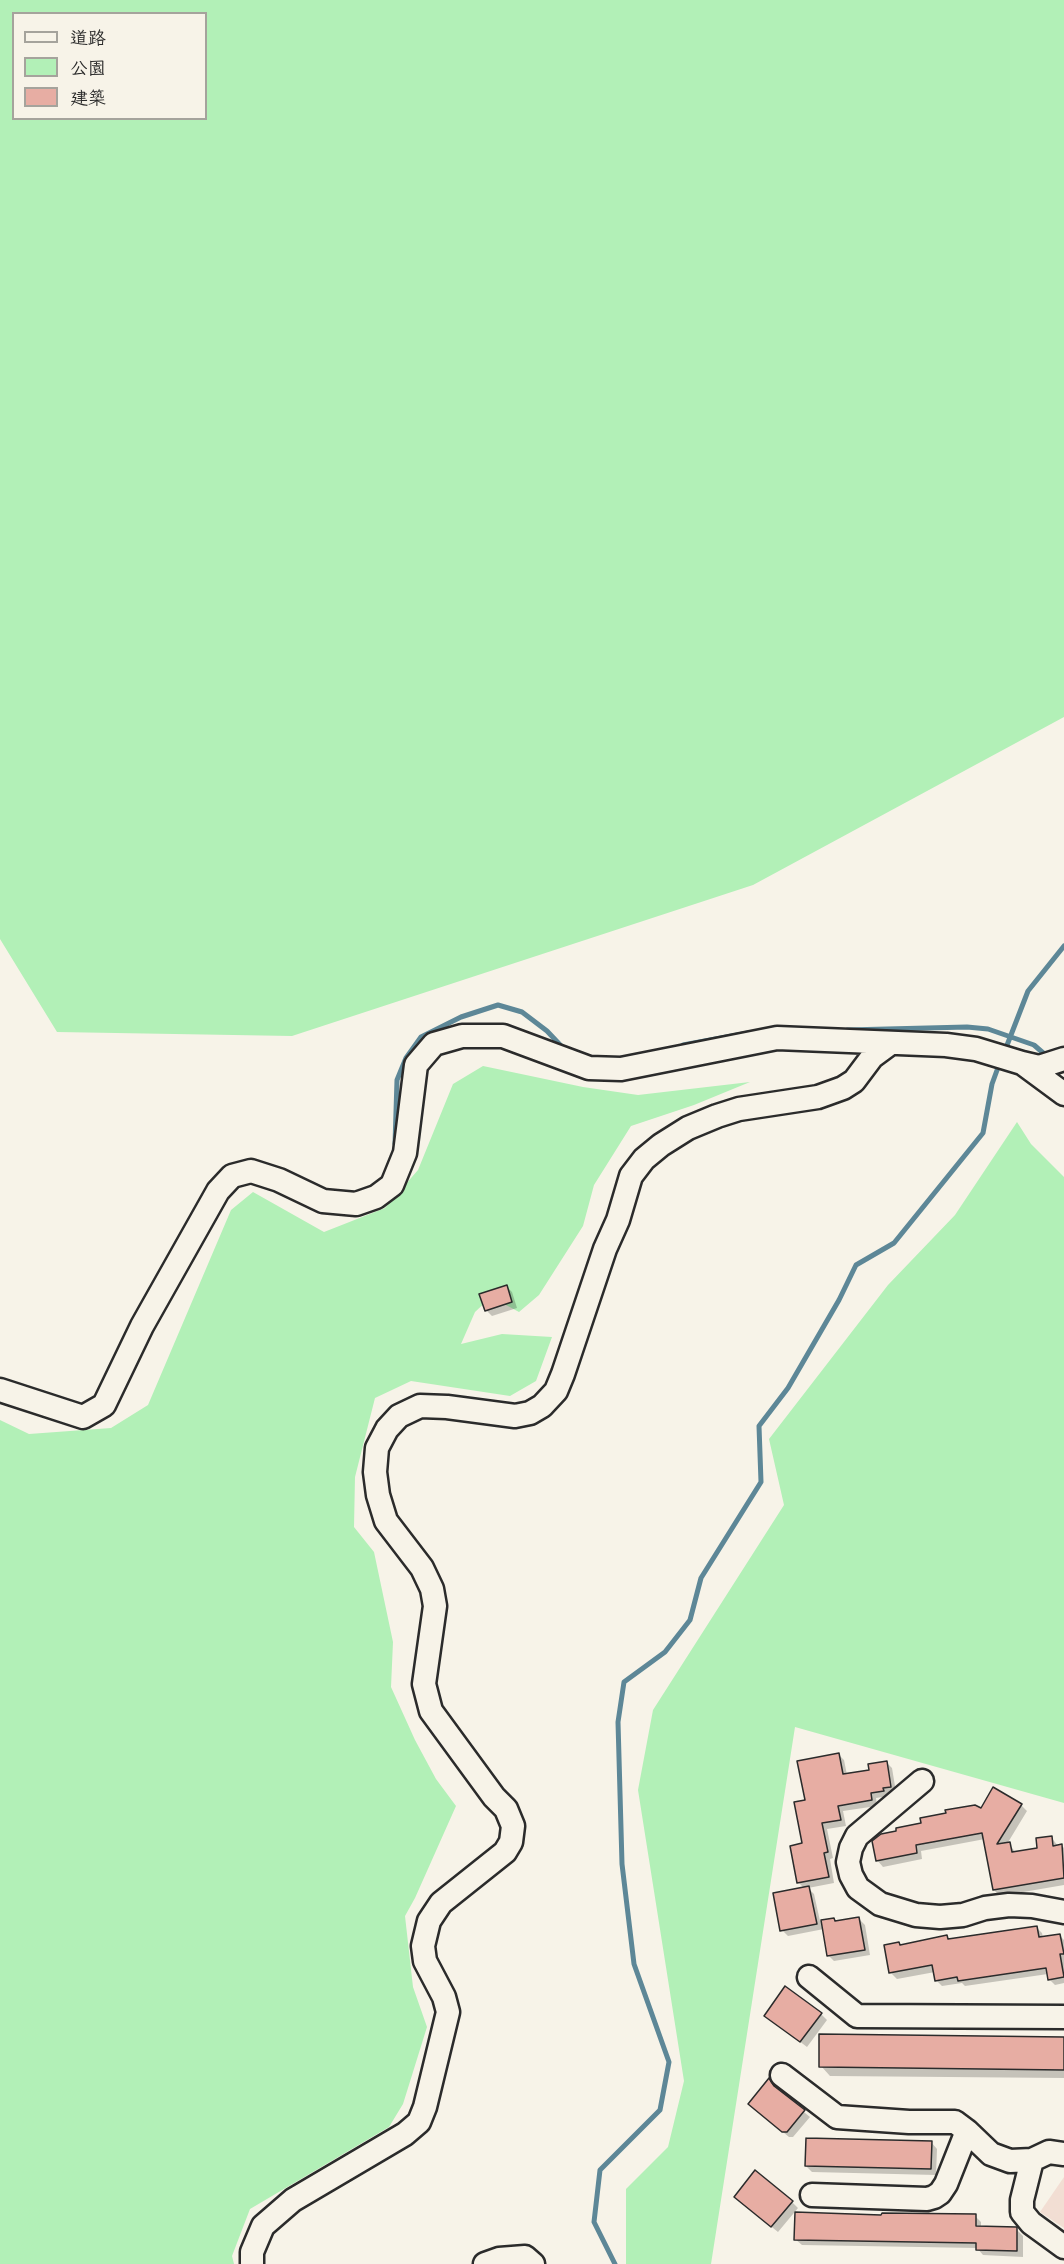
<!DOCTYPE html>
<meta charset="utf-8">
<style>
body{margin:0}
#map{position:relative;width:1064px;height:2264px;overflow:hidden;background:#f7f3e8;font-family:"Shantell Sans","LXGW WenKai TC",sans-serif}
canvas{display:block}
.legend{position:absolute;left:12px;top:12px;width:195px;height:108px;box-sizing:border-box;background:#f7f3e8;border:2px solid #a5a39c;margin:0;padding:8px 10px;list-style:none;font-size:18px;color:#2b2b2b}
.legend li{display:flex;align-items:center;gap:12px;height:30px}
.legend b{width:30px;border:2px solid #a5a39c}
</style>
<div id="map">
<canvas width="1064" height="2264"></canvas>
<ul class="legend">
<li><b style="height:8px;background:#f7f3e8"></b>道路</li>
<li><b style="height:16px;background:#b2f0b7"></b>公園</li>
<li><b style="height:16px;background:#e7ada3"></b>建築</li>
</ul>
</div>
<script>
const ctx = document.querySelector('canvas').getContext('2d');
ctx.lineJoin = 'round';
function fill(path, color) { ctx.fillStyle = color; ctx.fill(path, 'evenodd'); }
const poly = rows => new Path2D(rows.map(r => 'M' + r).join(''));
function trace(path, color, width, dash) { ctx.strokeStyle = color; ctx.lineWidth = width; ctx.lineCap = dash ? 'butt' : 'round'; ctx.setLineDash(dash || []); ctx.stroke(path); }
fill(poly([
 [1064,2177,1064,2228,1040,2212]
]), '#f2ded3');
fill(poly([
 [0,0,1064,0,1064,717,753,885,292,1036,57,1032,0,939],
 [14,14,206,14,206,118,14,118],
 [483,1066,583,1087,638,1095,750,1082,694,1105,631,1126,594,1185,583,1226,539,1295,519,1312,491,1297,475,1312,461,1344,502,1334,552,1337,536,1381,510,1396,411,1381,375,1398,355,1477,354,1527,374,1552,393,1642,391,1687,415,1740,436,1779,456,1806,415,1898,405,1916,413,1987,427,2027,403,2104,389,2127,250,2209,232,2256,234,2264,0,2264,0,1420,29,1434,111,1428,148,1405,231,1210,253,1192,324,1232,385,1208,418,1170,453,1084],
 [1017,1122,1031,1144,1064,1177,1064,1803,795,1727,711,2264,626,2264,626,2189,668,2147,684,2081,638,1790,653,1710,784,1505,769,1439,888,1285,955,1215]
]), '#b2f0b7');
fill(poly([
 [506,1286,512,1292,517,1308,492,1316,486,1310],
 [838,1754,844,1760,847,1775,870,1771,886,1762,892,1768,896,1792,888,1793,889,1796,876,1798,877,1806,843,1811,846,1826,827,1829,833,1858,830,1859,834,1883,808,1888,814,1894,820,1921,834,1919,837,1922,859,1919,865,1925,870,1955,834,1961,828,1955,824,1929,788,1936,782,1930,805,1889,798,1882,804,1844,807,1801],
 [1021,1805,1027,1811,1007,1844,1009,1844,1016,1853,1039,1849,1051,1837,1058,1846,1062,1846,1064,1848,1064,1885,1000,1896,994,1890,985,1839,921,1851,922,1859,883,1867,877,1860,981,1810],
 [1036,1927,1042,1933,1043,1938,1060,1936,1064,1940,1064,1983,1055,1985,1049,1979,1048,1974,965,1986,962,1983,942,1986,936,1980,935,1972,897,1979,891,1973,899,1944,901,1946,947,1937,950,1940],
 [821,2014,827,2020,807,2047,766,2016],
 [1064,2039,1064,2078,830,2076,821,2066],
 [769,2080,778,2091,810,2117,793,2137,789,2137,756,2110],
 [931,2142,937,2149,936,2175,812,2172,806,2166],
 [792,2202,798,2208,778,2232,742,2203],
 [883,2216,975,2216,981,2222,981,2227,1017,2230,1023,2236,1023,2257,983,2255,977,2248,802,2245,795,2239]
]), '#0003');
trace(poly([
 [847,1030,967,1027,988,1029,1034,1045,1049,1058],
 [683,1045,748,1033],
 [1004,1053,1028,991,1064,946],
 [395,1144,397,1080,406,1058,421,1037,461,1017,498,1005,522,1012,547,1031,564,1049],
 [615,2264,594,2222,600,2170,660,2110,669,2062,634,1964,622,1864,618,1722,624,1682,665,1652,690,1620,701,1578,761,1482,759,1426,788,1388,839,1300,856,1265,894,1243,983,1133,992,1084,1000,1062]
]), '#5d8797', 5);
const building = poly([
 [507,1285,512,1302,485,1311,479,1294,507,1285],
 [839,1753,843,1774,869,1770,868,1764,887,1761,891,1787,883,1788,884,1791,871,1793,872,1800,838,1806,841,1820,822,1823,828,1852,824,1853,829,1877,797,1883,790,1846,802,1843,794,1802,805,1800,797,1761,839,1753],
 [993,1787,1022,1804,997,1844,1010,1842,1012,1852,1037,1848,1036,1838,1052,1836,1053,1846,1062,1844,1064,1878,993,1890,982,1833,916,1845,917,1853,876,1861,872,1841,881,1834,896,1831,896,1828,921,1823,920,1818,946,1813,945,1810,975,1805,981,1808,993,1787],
 [809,1886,817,1924,780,1931,773,1893,809,1886],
 [859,1917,865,1950,827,1956,821,1920,834,1918,835,1921,859,1917],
 [1037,1926,1039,1937,1060,1934,1064,1954,1060,1954,1064,1977,1048,1980,1046,1968,958,1981,957,1977,935,1981,932,1965,889,1973,884,1945,899,1942,900,1945,947,1935,948,1939,1037,1926],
 [785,1986,822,2013,800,2042,764,2016,785,1986],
 [819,2034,1064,2037,1064,2070,819,2067,819,2034],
 [769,2078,774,2086,805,2110,787,2132,782,2132,748,2104,769,2078],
 [806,2138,932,2141,931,2169,805,2166,806,2138],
 [755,2170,793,2201,771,2227,734,2197,755,2170],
 [795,2212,881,2215,882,2213,976,2214,976,2226,1017,2227,1017,2251,976,2250,976,2243,794,2240,795,2212]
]);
fill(building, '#e7ada3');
trace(building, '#2b2b2b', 1.5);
const minor = poly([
 [1022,1063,1039,1067,1064,1059],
 [0,1390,83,1417,104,1405,142,1326,218,1191,232,1176,251,1171,279,1180,323,1201,356,1204,376,1197,392,1185,405,1153,416,1065,434,1044,462,1036,503,1036,589,1068,621,1069,777,1038,946,1045,976,1049,1022,1063,1064,1094],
 [922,1781,857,1836,851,1848,848,1862,851,1875,858,1888,880,1904,916,1915,940,1917,963,1915,985,1908,1009,1905,1032,1906,1064,1912],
 [809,1977,857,2016,1064,2017],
 [782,2075,837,2117,909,2122,955,2122,967,2131,946,2184,940,2193,934,2197,927,2199,812,2195],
 [967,2131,991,2154,1010,2161,1032,2160,1049,2152,1064,2154],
 [1032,2160,1022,2200,1022,2212,1031,2223,1064,2247],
 [252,2264,252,2252,263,2226,293,2200,405,2134,419,2122,425,2107,448,2012,444,1997,425,1961,423,1946,429,1921,441,1903,505,1852,511,1842,513,1826,506,1809,494,1797,431,1711,424,1684,435,1606,432,1589,422,1568,386,1521,378,1495,375,1472,377,1448,387,1429,399,1416,420,1406,447,1407,515,1416,530,1413,542,1406,556,1391,563,1374,605,1249,618,1220,631,1176,644,1159,661,1145,688,1128,717,1116,739,1109,818,1097,843,1088,854,1081,872,1057,891,1043],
 [485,2264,499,2259,525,2257,533,2264]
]);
trace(minor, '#2b2b2b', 27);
trace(minor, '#f7f3e8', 22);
</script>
